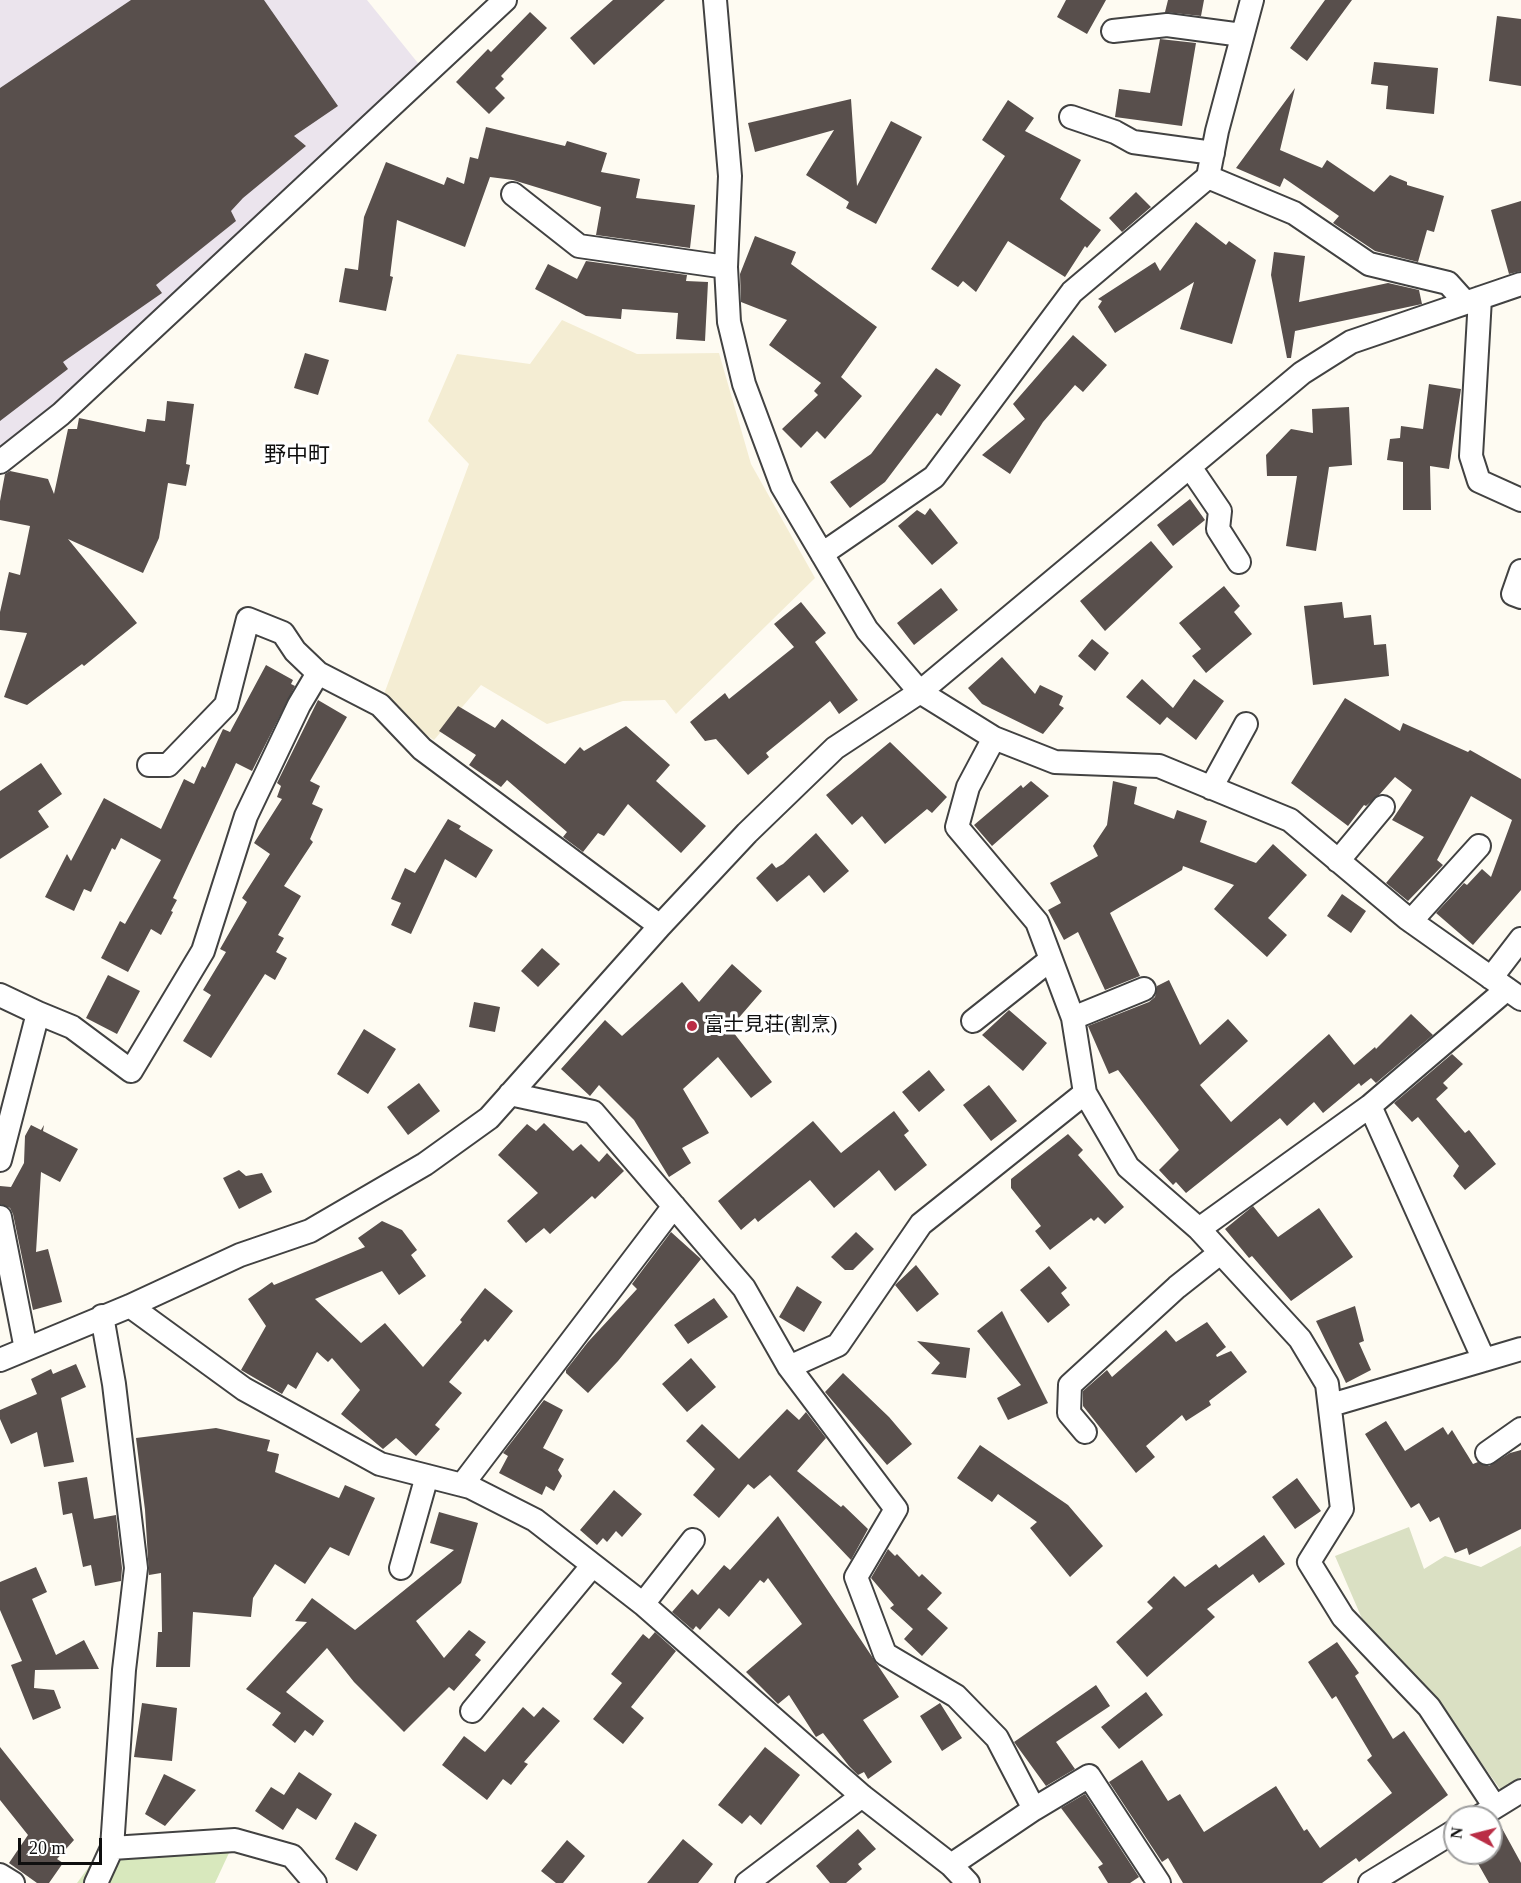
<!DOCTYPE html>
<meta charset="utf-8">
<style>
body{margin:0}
#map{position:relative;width:1521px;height:1883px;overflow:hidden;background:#fefbf2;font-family:"Times New Roman",serif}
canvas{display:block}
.north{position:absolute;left:1443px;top:1805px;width:60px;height:60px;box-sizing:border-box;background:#fff;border:2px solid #9f9f9f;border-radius:50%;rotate:277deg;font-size:16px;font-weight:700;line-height:24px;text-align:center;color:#0f0f0f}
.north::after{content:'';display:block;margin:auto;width:21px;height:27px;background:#ba2d45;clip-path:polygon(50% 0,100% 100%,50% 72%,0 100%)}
.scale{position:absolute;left:18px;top:1838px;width:84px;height:27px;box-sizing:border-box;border:3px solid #0f0f0f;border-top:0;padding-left:8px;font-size:18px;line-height:21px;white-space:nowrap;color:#0f0f0f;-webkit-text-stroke:4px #fff;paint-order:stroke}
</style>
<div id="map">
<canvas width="1521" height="1883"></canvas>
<div class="north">N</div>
<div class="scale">20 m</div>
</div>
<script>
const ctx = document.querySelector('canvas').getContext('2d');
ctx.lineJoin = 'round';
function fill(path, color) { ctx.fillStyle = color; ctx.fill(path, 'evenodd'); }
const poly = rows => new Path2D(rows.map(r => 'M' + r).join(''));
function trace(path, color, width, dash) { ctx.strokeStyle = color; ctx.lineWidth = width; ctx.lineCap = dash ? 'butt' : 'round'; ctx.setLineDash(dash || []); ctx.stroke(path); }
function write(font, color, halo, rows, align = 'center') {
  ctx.font = font + ' "Times New Roman","Noto Sans JP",serif'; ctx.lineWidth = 6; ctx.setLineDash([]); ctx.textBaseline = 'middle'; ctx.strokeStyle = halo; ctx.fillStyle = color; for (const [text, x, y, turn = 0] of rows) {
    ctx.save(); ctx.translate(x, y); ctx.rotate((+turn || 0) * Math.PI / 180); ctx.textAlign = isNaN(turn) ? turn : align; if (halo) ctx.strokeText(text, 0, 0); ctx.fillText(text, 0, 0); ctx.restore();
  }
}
fill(poly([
 [0,0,367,0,426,73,0,462]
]), '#ebe4ed');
fill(poly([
 [562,320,637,354,719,353,751,464,815,578,676,714,665,700,623,701,547,724,481,685,434,740,380,705,469,464,428,421,457,354,530,364]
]), '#f4edd3');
fill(poly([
 [113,1834,235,1840,215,1883,77,1883]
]), '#d8e8bd');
fill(poly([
 [1409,1527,1424,1569,1445,1556,1481,1567,1521,1546,1521,1777,1500,1789,1437,1701,1363,1621,1335,1556]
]), '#dae0c3');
fill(poly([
 [131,0,264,0,338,106,294,136,306,146,243,198,231,211,236,221,156,285,162,293,63,362,68,369,0,421,0,88],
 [613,0,665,0,594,65,570,38],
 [1066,0,1106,0,1087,34,1057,17],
 [1168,0,1204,0,1201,16,1165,12],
 [1325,0,1352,0,1307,61,1290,48],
 [530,12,547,28,501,76,504,79,495,88,505,98,489,114,456,82,488,49,491,52],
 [1497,16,1521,19,1521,86,1489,81],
 [1160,39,1196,43,1182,126,1115,117,1119,89,1150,93],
 [1374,62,1438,68,1434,114,1386,109,1388,86,1371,84],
 [1295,88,1280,150,1322,168,1327,160,1374,192,1390,175,1407,182,1407,185,1444,196,1434,232,1427,230,1418,262,1375,251,1333,223,1339,216,1284,178,1280,187,1236,168],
 [851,99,857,186,891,121,922,137,876,224,846,208,849,202,806,175,834,130,755,152,748,123],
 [1008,100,1034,118,1025,131,1081,160,1060,199,1101,230,1087,248,1085,246,1065,277,1008,241,976,292,963,281,958,287,931,269,1005,156,982,140],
 [486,127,565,146,567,141,607,153,601,172,640,179,636,198,695,205,690,248,596,235,601,207,513,180,490,177,465,247,397,220,390,276,393,277,386,311,339,302,345,268,358,270,364,217,386,162,444,185,447,177,464,184,470,157,478,159],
 [1136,192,1151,207,1122,232,1109,218],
 [1521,201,1521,271,1509,274,1491,210],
 [1196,222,1226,245,1229,241,1256,260,1232,344,1180,329,1194,282,1115,333,1098,307,1102,301,1098,299,1155,262,1160,271],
 [755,236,796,252,791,264,877,327,841,377,862,396,825,439,817,431,801,448,782,429,818,395,814,391,821,383,769,345,787,320,741,302,740,274],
 [1274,252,1305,256,1299,302,1388,283,1419,290,1422,304,1295,331,1291,358,1287,358,1271,275],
 [586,261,687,275,686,281,708,282,705,341,676,339,678,313,622,309,621,319,586,316,535,289,548,264,577,279],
 [1073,335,1107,365,1083,392,1075,385,1043,422,1010,474,982,455,1025,419,1013,404],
 [305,353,329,360,318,395,294,388],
 [936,368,961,385,941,416,937,413,885,482,850,508,830,482,871,454],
 [1429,384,1461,389,1449,469,1430,466,1431,510,1403,510,1403,462,1387,460,1390,439,1400,438,1401,426,1423,429],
 [167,401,194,404,186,464,190,465,186,486,168,483,159,538,143,573,68,539,137,623,84,666,82,664,27,705,4,697,27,633,0,630,0,612,9,572,20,575,30,526,0,520,0,501,5,474,10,471,48,479,54,494,68,429,77,429,79,418,145,432,147,419,165,421],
 [1349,407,1352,465,1329,467,1316,551,1286,546,1297,476,1267,476,1266,455,1291,429,1313,433,1312,409],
 [1190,499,1205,520,1173,546,1157,525],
 [930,508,958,543,932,565,898,526,917,510,925,515],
 [1151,541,1173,567,1105,631,1080,601],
 [1224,586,1240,606,1234,612,1252,634,1206,673,1192,656,1201,649,1179,623],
 [941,588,958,610,914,645,897,623],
 [801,602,826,633,815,642,858,700,839,714,830,701,766,753,769,757,748,775,716,739,705,741,690,722,725,693,729,699,794,647,774,624],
 [1342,602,1344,618,1371,615,1374,645,1386,644,1389,676,1313,685,1304,606],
 [1092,639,1109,653,1095,671,1078,656],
 [1002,657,1035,694,1040,685,1063,696,1059,705,1064,708,1043,734,982,704,968,688],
 [266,665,293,680,291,684,295,686,252,771,236,763,173,898,177,900,171,911,173,912,161,935,151,929,128,972,101,958,120,921,125,924,161,860,121,838,115,850,112,848,91,892,84,889,74,911,45,897,67,854,71,861,104,798,161,829,184,779,194,784,202,766,205,768,223,729,230,732],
 [1142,679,1173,708,1194,679,1224,701,1196,740,1167,717,1160,725,1126,697],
 [1345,698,1400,731,1403,723,1468,752,1470,750,1521,779,1521,890,1473,945,1436,913,1464,883,1467,885,1482,869,1491,877,1512,820,1471,796,1437,860,1443,865,1408,901,1386,883,1424,837,1392,820,1412,790,1395,777,1380,794,1366,806,1364,805,1348,826,1291,783],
 [318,700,347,717,310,781,320,786,312,804,323,809,310,839,313,842,284,886,301,896,278,935,284,938,276,952,287,958,275,980,265,974,211,1058,183,1041,211,995,203,990,226,952,220,949,247,902,242,898,270,854,254,843,282,799,277,797,281,786,277,783],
 [458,706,495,728,502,719,565,764,580,747,584,751,626,726,670,765,656,781,706,826,681,853,628,804,604,836,598,833,583,852,563,837,567,832,507,780,501,787,469,765,476,755,439,731],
 [890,742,947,797,932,813,927,809,885,844,862,816,852,825,826,795],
 [41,763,62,794,38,811,49,827,0,859,0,791],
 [1031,781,1049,796,992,846,974,825,1021,785,1023,788],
 [1113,781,1137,787,1134,804,1174,819,1177,810,1207,821,1200,842,1256,863,1273,844,1307,875,1268,918,1287,935,1267,957,1214,909,1234,885,1183,866,1182,870,1110,913,1140,976,1105,990,1078,932,1064,940,1048,910,1061,903,1050,883,1098,856,1093,846,1107,825],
 [448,819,461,826,459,829,493,850,476,878,445,859,411,934,391,925,401,903,391,899,405,868,415,873],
 [816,833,849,871,824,893,809,875,777,902,756,878,772,863,776,868,783,864],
 [1342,894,1366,911,1351,933,1327,916],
 [542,948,560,964,538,987,521,971],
 [732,964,762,991,730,1028,772,1082,751,1098,718,1057,683,1089,709,1133,682,1148,691,1163,669,1177,634,1120,599,1085,590,1096,561,1069,605,1020,622,1036,682,982,699,1002],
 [108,975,140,991,117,1034,86,1018],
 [1169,980,1200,1045,1228,1019,1248,1041,1200,1085,1231,1122,1329,1034,1354,1065,1375,1047,1376,1049,1411,1014,1433,1035,1376,1083,1371,1078,1361,1086,1359,1083,1323,1113,1314,1102,1287,1126,1280,1118,1186,1193,1176,1182,1173,1185,1159,1170,1179,1150,1118,1070,1109,1074,1088,1026,1149,1002,1155,997,1157,986],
 [474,1002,500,1007,495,1032,469,1027],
 [1009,1010,1047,1043,1023,1071,982,1035],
 [364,1029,396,1049,368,1094,337,1074],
 [1452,1054,1463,1064,1443,1083,1448,1088,1436,1099,1465,1133,1469,1130,1496,1164,1465,1190,1453,1176,1459,1166,1418,1117,1412,1122,1394,1103],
 [929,1070,945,1090,919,1112,902,1092],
 [419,1083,440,1111,408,1135,387,1107],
 [989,1085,1017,1121,991,1141,963,1105],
 [894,1111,909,1131,904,1135,927,1165,895,1191,879,1170,834,1208,810,1180,758,1222,755,1218,741,1230,718,1201,813,1121,841,1153],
 [544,1123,573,1151,581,1144,599,1162,607,1153,624,1171,595,1199,592,1196,550,1234,544,1228,526,1243,507,1221,538,1193,498,1155,527,1124,536,1131],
 [31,1125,41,1130,44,1125,43,1131,78,1149,60,1182,41,1172,36,1252,48,1249,62,1302,33,1310,13,1214,10,1208,0,1204,0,1186,11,1187,24,1163,25,1136],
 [1068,1134,1083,1150,1078,1155,1124,1207,1105,1224,1098,1217,1094,1221,1091,1218,1050,1250,1035,1231,1041,1226,1011,1188,1011,1179],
 [239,1170,246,1176,262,1173,272,1192,239,1209,223,1178],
 [1253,1206,1278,1237,1319,1208,1353,1257,1291,1301,1252,1256,1249,1258,1225,1229],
 [382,1221,402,1230,417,1250,411,1255,426,1276,399,1295,382,1271,315,1299,361,1343,385,1323,423,1367,462,1322,460,1320,485,1288,513,1311,488,1342,485,1339,449,1382,462,1393,435,1425,440,1429,416,1456,396,1438,383,1449,341,1414,360,1390,332,1358,328,1362,317,1352,296,1389,288,1384,282,1394,241,1370,266,1326,248,1299,272,1282,274,1285,365,1247,358,1238],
 [671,1232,701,1259,618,1361,588,1393,566,1373,566,1370,588,1342,637,1289,632,1284],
 [856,1232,874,1249,853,1270,845,1270,831,1257],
 [916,1265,939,1294,917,1312,895,1285],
 [1049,1266,1067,1288,1061,1293,1070,1305,1048,1323,1020,1290],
 [797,1286,822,1302,804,1332,779,1317],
 [714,1298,728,1317,688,1344,674,1325],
 [1355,1306,1364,1341,1359,1343,1371,1370,1346,1383,1316,1321],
 [1002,1311,1048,1403,1008,1420,997,1398,1021,1385,977,1331],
 [1207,1322,1226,1347,1216,1355,1217,1357,1231,1351,1247,1372,1209,1401,1211,1405,1186,1421,1182,1415,1146,1446,1155,1457,1136,1473,1083,1406,1083,1391,1107,1370,1112,1377,1166,1330,1176,1342],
 [917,1341,970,1348,966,1378,931,1374,940,1363],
 [691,1358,716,1387,687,1412,662,1384],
 [76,1364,86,1387,61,1398,74,1462,44,1467,37,1432,11,1444,0,1419,0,1410,37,1394,31,1379,51,1369,53,1374],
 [843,1373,889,1417,912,1444,887,1465,825,1392],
 [544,1400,563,1410,543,1448,564,1459,558,1470,562,1476,554,1491,546,1486,542,1495,499,1473,508,1456,503,1453],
 [787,1409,799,1420,806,1412,826,1438,797,1471,841,1507,843,1505,868,1529,851,1560,770,1475,754,1489,748,1484,719,1518,693,1495,715,1469,686,1441,702,1424,739,1459],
 [1386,1421,1405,1451,1443,1427,1448,1435,1452,1430,1473,1464,1478,1462,1489,1466,1510,1453,1521,1450,1521,1529,1469,1555,1467,1548,1455,1553,1439,1517,1430,1522,1419,1503,1411,1508,1365,1434],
 [216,1428,270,1440,267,1451,279,1454,275,1472,339,1498,345,1485,375,1498,349,1556,330,1547,305,1584,275,1564,253,1598,251,1617,193,1612,190,1667,156,1667,158,1632,162,1632,161,1573,149,1575,145,1510,136,1438],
 [980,1445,1068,1505,1103,1546,1070,1577,1030,1528,1037,1522,998,1494,992,1502,957,1478],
 [87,1477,94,1519,116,1515,122,1568,121,1581,95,1586,91,1565,83,1567,72,1513,63,1515,58,1482],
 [1297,1478,1321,1511,1295,1529,1272,1497],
 [614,1490,642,1514,622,1537,616,1531,607,1542,603,1538,597,1545,580,1530],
 [439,1512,478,1523,461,1583,416,1621,444,1658,469,1630,486,1642,475,1655,481,1660,454,1691,449,1687,404,1732,354,1682,327,1648,286,1692,324,1721,313,1736,305,1730,295,1743,272,1725,281,1713,246,1689,307,1622,295,1621,312,1598,355,1630,454,1550,430,1543],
 [778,1516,899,1697,863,1720,892,1762,868,1779,864,1772,858,1775,849,1766,823,1733,816,1737,789,1695,778,1704,746,1672,802,1624,768,1578,764,1583,760,1580,729,1617,719,1608,700,1630,696,1626,693,1630,672,1612,692,1589,698,1595,724,1565,730,1570],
 [1264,1535,1285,1564,1259,1583,1253,1574,1207,1609,1215,1617,1147,1677,1116,1642,1153,1608,1147,1602,1174,1576,1185,1587,1216,1564,1219,1568],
 [888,1549,895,1556,897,1554,919,1577,922,1574,942,1593,927,1609,948,1628,922,1656,904,1639,913,1629,890,1608,894,1605,871,1578],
 [36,1567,47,1592,32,1599,56,1655,84,1640,99,1669,35,1670,34,1688,54,1690,61,1708,33,1720,11,1665,22,1661,0,1610,0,1582],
 [655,1632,676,1651,631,1707,644,1718,623,1744,593,1719,622,1683,611,1674,643,1634,649,1639],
 [1337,1642,1359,1673,1355,1676,1393,1739,1404,1731,1448,1795,1359,1862,1356,1858,1322,1883,1183,1883,1168,1858,1162,1862,1109,1782,1142,1760,1168,1801,1180,1794,1204,1832,1276,1786,1304,1831,1307,1829,1320,1848,1392,1793,1367,1760,1372,1756,1336,1696,1332,1699,1308,1662],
 [1096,1685,1110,1706,1056,1742,1075,1769,1046,1786,1014,1742],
 [1146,1692,1163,1715,1119,1749,1101,1727],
 [142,1703,177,1708,172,1761,134,1757],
 [940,1703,962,1738,942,1751,920,1716],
 [523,1707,534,1717,543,1707,560,1721,524,1762,528,1764,511,1785,503,1779,487,1800,442,1765,464,1736,485,1752],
 [0,1747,74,1840,57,1859,63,1863,49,1883,37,1883,9,1863,28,1835,0,1800],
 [765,1747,800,1775,761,1825,750,1815,742,1824,718,1805],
 [299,1772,332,1794,316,1820,297,1808,283,1830,255,1811,271,1787,284,1795],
 [164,1774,196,1790,165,1826,145,1814],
 [1085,1794,1139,1877,1130,1883,1108,1883,1098,1867,1103,1864,1061,1808],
 [1498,1821,1521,1863,1521,1883,1489,1883,1472,1853,1491,1853,1491,1825],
 [355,1822,377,1835,357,1871,335,1859],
 [858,1829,876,1849,858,1864,862,1869,846,1883,830,1883,816,1866],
 [683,1839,713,1864,698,1883,647,1883],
 [567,1840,585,1856,563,1883,556,1883,541,1871]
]), '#584f4c');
const street = poly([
 [715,0,730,176,726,267,729,322,744,384,782,486,867,630,920,692,994,738,1055,762,1159,766,1290,820,1408,919,1521,999],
 [1113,31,1167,25,1242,35],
 [1071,117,1115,132,1133,142,1213,153],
 [1208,177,1294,213,1369,264,1448,283,1466,303],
 [513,194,579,246,726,267],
 [1480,298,1471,456,1479,481,1521,500],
 [0,462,61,414,505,0],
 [1190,467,1220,511,1218,529,1239,562],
 [822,554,934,477,1072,292,1208,177,1217,131,1252,0],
 [1521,571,1513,594,1521,597],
 [318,673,380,705,422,749,660,926],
 [994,738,968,787,957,827,1037,922,1073,1018,1085,1093,1128,1167,1199,1229,1300,1339,1327,1384,1342,1509,1309,1562,1343,1617,1429,1707,1495,1807],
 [1211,788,1246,724],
 [1338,861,1383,807],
 [1411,921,1479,846],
 [1491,978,1521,939],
 [0,995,38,1013,0,1160],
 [38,1013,72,1027,131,1071,203,951,246,816,299,705,318,673,295,651,283,633,248,619,226,705,168,765,149,765],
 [1073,1018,1144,989],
 [973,1021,1050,960],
 [510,1094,593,1112,744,1288,789,1367,896,1509,856,1577,885,1654,956,1696,997,1738,1034,1809,951,1865],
 [1370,1106,1507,989],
 [0,1217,26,1349],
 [1199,1229,1370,1106,1484,1360,1521,1349],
 [130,1306,244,1389,380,1464,470,1487,535,1520,643,1604,862,1796,951,1865,968,1883],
 [0,1360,130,1306,240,1255,310,1231,425,1164,489,1118,660,926,747,833,835,748,920,692,1302,373,1351,342,1521,284],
 [789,1367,838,1345,921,1224,1085,1093],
 [1331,1405,1484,1360],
 [1085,1432,1069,1413,1070,1385,1177,1287,1220,1253],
 [1487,1453,1521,1429],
 [462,1485,674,1206],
 [401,1568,427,1476],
 [643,1604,693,1540],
 [472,1711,592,1566],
 [1034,1809,1089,1776,1159,1883],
 [1479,1817,1521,1791],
 [112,1848,235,1840,292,1856,315,1883],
 [0,1875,13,1883],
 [96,1883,112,1848,124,1670,136,1568,114,1384,102,1316],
 [747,1883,862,1796],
 [1370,1883,1455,1831]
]);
trace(street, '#424242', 26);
trace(street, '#fff', 22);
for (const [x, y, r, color] of [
 [692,1026,6,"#ba2d45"]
]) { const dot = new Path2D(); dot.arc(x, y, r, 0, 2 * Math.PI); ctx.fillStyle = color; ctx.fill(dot); trace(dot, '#fff', 2); }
write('20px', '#0f0f0f', '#fff', [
 ["富士見荘(割烹)",704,1026]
], 'left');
write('22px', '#0f0f0f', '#fff', [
 ["野中町",297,456]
]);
</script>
